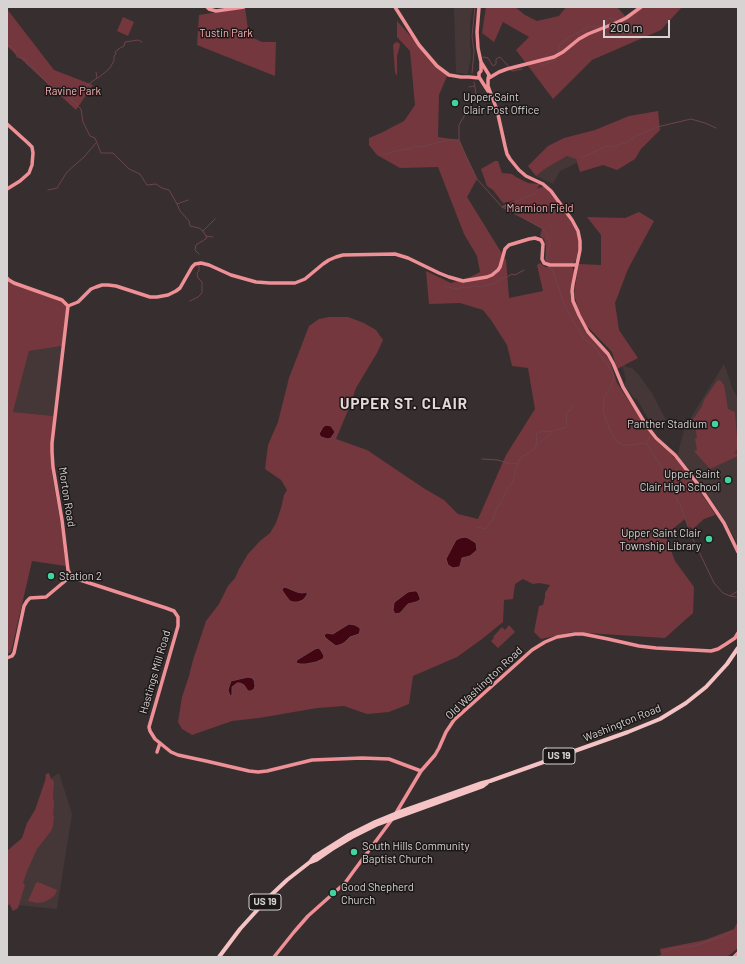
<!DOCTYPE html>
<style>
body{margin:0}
#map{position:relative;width:745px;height:964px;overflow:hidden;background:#372f2f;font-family:Barlow,sans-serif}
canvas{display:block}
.frame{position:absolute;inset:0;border:8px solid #d8d3d3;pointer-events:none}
.scale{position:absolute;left:603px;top:20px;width:67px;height:18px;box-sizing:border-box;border:2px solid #d8d3d3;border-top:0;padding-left:5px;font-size:12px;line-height:14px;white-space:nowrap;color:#d8d3d3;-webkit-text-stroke:3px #1c1818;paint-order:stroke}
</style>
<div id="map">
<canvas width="745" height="964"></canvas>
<div class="frame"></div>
<div class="scale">200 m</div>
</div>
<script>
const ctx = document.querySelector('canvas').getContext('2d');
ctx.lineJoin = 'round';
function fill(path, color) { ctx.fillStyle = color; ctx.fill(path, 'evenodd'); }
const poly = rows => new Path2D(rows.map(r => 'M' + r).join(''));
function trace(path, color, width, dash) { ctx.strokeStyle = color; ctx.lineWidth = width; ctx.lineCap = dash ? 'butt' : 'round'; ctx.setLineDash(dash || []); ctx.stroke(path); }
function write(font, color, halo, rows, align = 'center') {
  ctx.font = font + ' Barlow,sans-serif'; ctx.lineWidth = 3; ctx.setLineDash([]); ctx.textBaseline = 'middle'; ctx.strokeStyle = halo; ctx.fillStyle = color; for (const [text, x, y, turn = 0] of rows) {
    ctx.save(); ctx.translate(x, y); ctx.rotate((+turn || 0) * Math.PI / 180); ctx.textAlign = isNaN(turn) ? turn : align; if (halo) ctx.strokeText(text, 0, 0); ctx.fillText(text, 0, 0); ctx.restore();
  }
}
fill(poly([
 [454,7,473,7,470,22,470,37,471,57,468,74,456,73],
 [567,156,576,158,577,163,560,171,553,184,536,176,545,169],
 [62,346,54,416,13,412,29,351],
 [624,364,626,367,632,368,639,375,652,393,666,420,654,429,637,399,634,398,624,385,626,380,622,365],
 [724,364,733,390,738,398,738,545,724,519,700,484,688,468,677,456,685,427],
 [59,773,72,814,57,909,7,904,7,853,24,839,45,785,51,778]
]), '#453737');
fill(poly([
 [486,7,515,7,525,15,537,21,559,16,566,7,617,7,626,17,641,7,682,7,661,30,592,60,553,99,516,50,529,37,503,22,494,42,482,33],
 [245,8,249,36,262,42,276,42,275,76,197,45,199,15],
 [7,9,54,70,93,85,76,110,7,46],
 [123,17,134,22,128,36,117,31],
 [397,21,447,76,439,95,438,137,459,140,477,179,467,197,506,260,509,298,543,291,537,265,540,263,545,267,572,267,574,271,571,286,570,296,576,313,586,333,601,348,610,361,617,383,654,439,669,452,684,468,715,514,715,515,704,519,693,529,688,526,685,519,665,535,675,561,694,587,693,613,665,638,572,632,541,639,534,632,539,606,543,605,545,597,545,593,550,585,539,583,533,584,523,579,515,584,513,599,504,600,503,622,482,639,457,657,413,676,409,704,389,712,367,714,344,706,317,708,259,718,232,721,192,735,182,729,178,722,182,697,189,676,193,660,206,621,219,604,228,586,235,578,239,569,248,554,260,541,270,533,276,523,281,508,284,495,287,490,281,480,265,469,268,445,278,422,289,378,309,326,319,319,329,317,348,317,364,323,376,330,383,340,377,353,356,388,349,408,336,439,367,450,425,489,444,500,458,514,478,519,506,455,535,409,528,368,512,366,507,345,491,320,483,310,460,303,429,304,426,271,451,283,470,277,480,272,477,256,464,234,438,167,400,168,377,155,369,145,369,138,381,133,404,121,415,105,410,51,397,37],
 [396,42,399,43,400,45,397,56,397,76,395,72,393,45],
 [658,111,660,130,641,149,635,159,617,170,603,165,580,172,576,159,567,156,545,169,536,176,528,166,548,146,564,138,595,130,629,116],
 [495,161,498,161,502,173,512,174,516,177,528,183,540,184,537,189,544,186,549,191,569,219,577,233,579,244,576,260,573,264,551,264,545,260,546,246,544,239,540,236,542,229,502,206,515,200,503,203,493,190,487,186,481,169],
 [639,212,654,221,628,269,615,303,619,330,638,358,617,369,612,352,587,326,578,309,574,293,576,281,579,264,601,265,601,235,587,217,625,218],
 [7,280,63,302,67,306,62,346,29,351,13,412,54,416,51,455,52,474,60,520,66,566,32,561,11,652,7,654],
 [720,380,724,385,728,409,735,412,738,450,734,453,738,454,738,456,710,469,694,451,697,450,695,439,697,438,695,425,694,425,693,418,695,417,702,406,704,400,717,381],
 [509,625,515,632,498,648,491,641,494,638,493,637,502,627,505,630],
 [49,773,51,779,54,781,53,796,54,803,53,815,54,817,53,826,51,831,37,849,27,871,23,883,25,885,18,908,13,911,10,905,9,904,7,908,7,851,22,838,27,823,35,810,45,781,46,774],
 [38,882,57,890,55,895,50,899,44,902,37,903,28,901,36,883],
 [738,921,738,948,727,957,651,957,661,955,660,949,705,940,734,929]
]), '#74373d');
const water = poly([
 [326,425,331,426,335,432,331,438,328,439,321,437,319,434,323,427,326,425],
 [465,537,468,538,476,543,477,550,470,556,462,558,460,566,459,567,453,568,448,565,446,559,447,557,456,540,460,538,465,537],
 [285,587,297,592,302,593,307,592,307,595,303,600,298,602,293,602,290,601,286,596,282,590,283,588,285,587],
 [413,591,416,591,418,593,420,598,420,600,416,602,408,604,400,613,395,614,393,610,394,603,396,601,408,592,413,591],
 [349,624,355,625,360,628,360,631,359,634,350,637,345,642,342,644,336,646,328,640,324,636,326,633,333,634,336,632,349,624],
 [318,648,320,649,323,654,324,656,323,659,316,662,306,664,300,664,296,663,297,660,315,649,318,648],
 [248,677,252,678,254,680,255,686,254,689,251,691,248,691,244,685,240,683,237,683,232,687,232,695,230,696,228,690,231,681,248,677]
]);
fill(water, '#420512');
trace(water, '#6f434c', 1);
trace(poly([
 [636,8,637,7],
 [622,25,636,16],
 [7,42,8,45,14,49,17,57,25,59,28,65,34,68,37,73,43,78,50,86,58,91,78,92,97,78,96,72],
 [558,53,560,45,569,37,585,29,588,26,596,27,605,24,607,20,611,18,616,20],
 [483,57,488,58,493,66,496,64,496,59,500,57,509,67],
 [540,66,554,61,556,59],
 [511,70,512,71,522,69],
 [472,73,474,52,472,36,475,7],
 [98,78,109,69,114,61,114,56,116,54,115,52,118,50,118,49,124,46,125,42,138,40,142,42],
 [474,82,476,93,469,108,459,125,459,140,466,156,477,179,502,207,542,228,547,235,550,243,547,254,547,263],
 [469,87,474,86],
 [64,92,81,109,83,122,90,136,95,138,101,153,113,153,129,169,140,174,147,185,156,184,162,188,169,190,177,204,188,200],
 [384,154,406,149,410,149,414,146,421,147,448,140,459,140],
 [581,158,607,146,617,146,623,143,626,143,636,136,657,127,691,119,705,123,716,128],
 [48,190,57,188,67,172,84,157,96,143],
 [177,204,180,211,189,221,190,226,199,228,203,231,206,236,207,238,196,245,195,250,199,254],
 [502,207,536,193,538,190],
 [203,231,215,219],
 [206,236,213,237],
 [548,266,553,271,563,301,569,314,584,339,594,346,613,373,614,378,611,387,604,397,603,411,609,428,616,441,623,445,632,445,644,443,649,446,651,450],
 [445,286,457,289,461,287,466,288,475,286,480,287,495,283,502,278,505,278,512,274,515,275,524,270],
 [190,301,198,297,202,293,202,282,198,278,197,273,199,271,199,265],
 [647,443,650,436],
 [536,447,544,439,555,430,565,428,567,424,566,415,568,411,571,410,572,405,574,404],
 [652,452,661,466,681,507,691,535,714,583,723,593,730,596,736,597],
 [482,459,498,460,510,464,519,463],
 [477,527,485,529,493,520,497,507,500,504,508,488,513,482,516,468,520,460,520,458,529,453,535,448,537,442,536,434,543,431,553,432],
 [730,596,738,591],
 [663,952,675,948,694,946,721,937,733,931]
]), '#6f434c', 1);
trace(poly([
 [207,7,209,9,216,11,244,7],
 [395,7,419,45,437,66,449,75,461,77,469,77,479,78],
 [479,7,477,32,478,48,481,62,489,75,488,79,488,86,497,110,505,146,507,154,510,159,519,170,526,176,543,184,551,191,572,220,578,231,580,241,580,250,573,284,572,291,573,301,579,315,588,332,608,354,613,363,623,387,646,425,656,438,675,455,697,483,724,523,738,552],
 [481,63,481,71,479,73,479,77,488,91],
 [489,78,499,72,507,69,554,57,563,52,579,39,588,34,618,22,626,18,641,7],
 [7,124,28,143,32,147,33,153,32,165,29,173,20,181,7,189],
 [7,278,9,280,14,283,62,300,68,306,78,302,91,289,96,287,102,285,108,285,116,286,150,297,157,297,168,295,176,291,180,288,192,267,195,264,201,263,209,265,231,275,256,282,270,283,295,283,305,279,323,264,329,260,336,257,343,255,395,254,408,258,439,273,449,277,463,281,487,277,492,275,498,270,500,267,505,249,509,245,529,239,535,238,541,240,543,244,542,259,544,263,550,265,577,265],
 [71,576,77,579,166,608,174,611,178,617,178,626,149,727,150,731,155,739,171,752,178,755,206,761,249,771,258,772,267,771,312,760,362,758,389,759,421,771],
 [7,658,12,656,14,653,24,606,27,601,30,598,46,597,71,576,68,570,62,520,53,467,52,452,52,443,68,306],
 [157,752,160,743],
 [274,957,294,932,308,916,345,883,353,872,393,818,421,771,435,755,439,748,446,732,454,720,532,650,545,642,557,637,575,634,583,634,608,639,639,646,656,648,711,651,718,649,726,644,735,638,738,633],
 [734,957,738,953]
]), '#ef8f96', 3.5);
trace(poly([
 [311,862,316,860,332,849,352,837,378,824,483,786,487,783],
 [219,957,240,929,269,897,287,880,310,862,314,857,349,835,375,822,397,813,482,783,490,781,628,732,660,719,686,703,706,687,727,664,738,648]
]), '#f6c3c5', 4);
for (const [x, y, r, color] of [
 [455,103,4,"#41d4a1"],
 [715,424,4,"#41d4a1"],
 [728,480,4,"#41d4a1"],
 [709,539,4,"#41d4a1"],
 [51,576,4,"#41d4a1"],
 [354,852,4,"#41d4a1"],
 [333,893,4,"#41d4a1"]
]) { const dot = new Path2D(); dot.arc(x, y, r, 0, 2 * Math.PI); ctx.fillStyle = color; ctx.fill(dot); trace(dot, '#1c1818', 1.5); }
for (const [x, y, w] of [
 [559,756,32],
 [265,902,32]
]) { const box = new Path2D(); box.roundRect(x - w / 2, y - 8, w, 16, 3); ctx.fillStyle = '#1c1818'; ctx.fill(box); trace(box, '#d8d3d3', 1); }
write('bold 10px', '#d8d3d3', null, [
 ["US 19",559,756],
 ["US 19",265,902]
]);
write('11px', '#f9b1b5', '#1c1818', [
 ["Tustin Park",226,33],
 ["Ravine Park",73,91],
 ["Marmion Field",540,208]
]);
write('11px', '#d8d3d3', '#1c1818', [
 ["Upper Saint",463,97],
 ["Clair Post Office",463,110],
 ["Panther Stadium",707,424,"right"],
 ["Upper Saint",720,474,"right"],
 ["Clair High School",720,487,"right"],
 ["Upper Saint Clair",701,533,"right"],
 ["Township Library",701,546,"right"],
 ["Station 2",59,576],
 ["South Hills Community",362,846],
 ["Baptist Church",362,859],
 ["Good Shepherd",341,887],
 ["Church",341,900]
], 'left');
write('11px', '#d8d3d3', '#1c1818', [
 ["Morton Road",67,497,81],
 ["Hastings Mill Road",155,672,-74],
 ["Old Washington Road",484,683,-43],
 ["Washington Road",622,723,-22]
]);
ctx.letterSpacing = '1px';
write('bold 15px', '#e4d9da', '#1c1818', [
 ["UPPER ST. CLAIR",404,404]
]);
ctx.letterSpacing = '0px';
</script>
